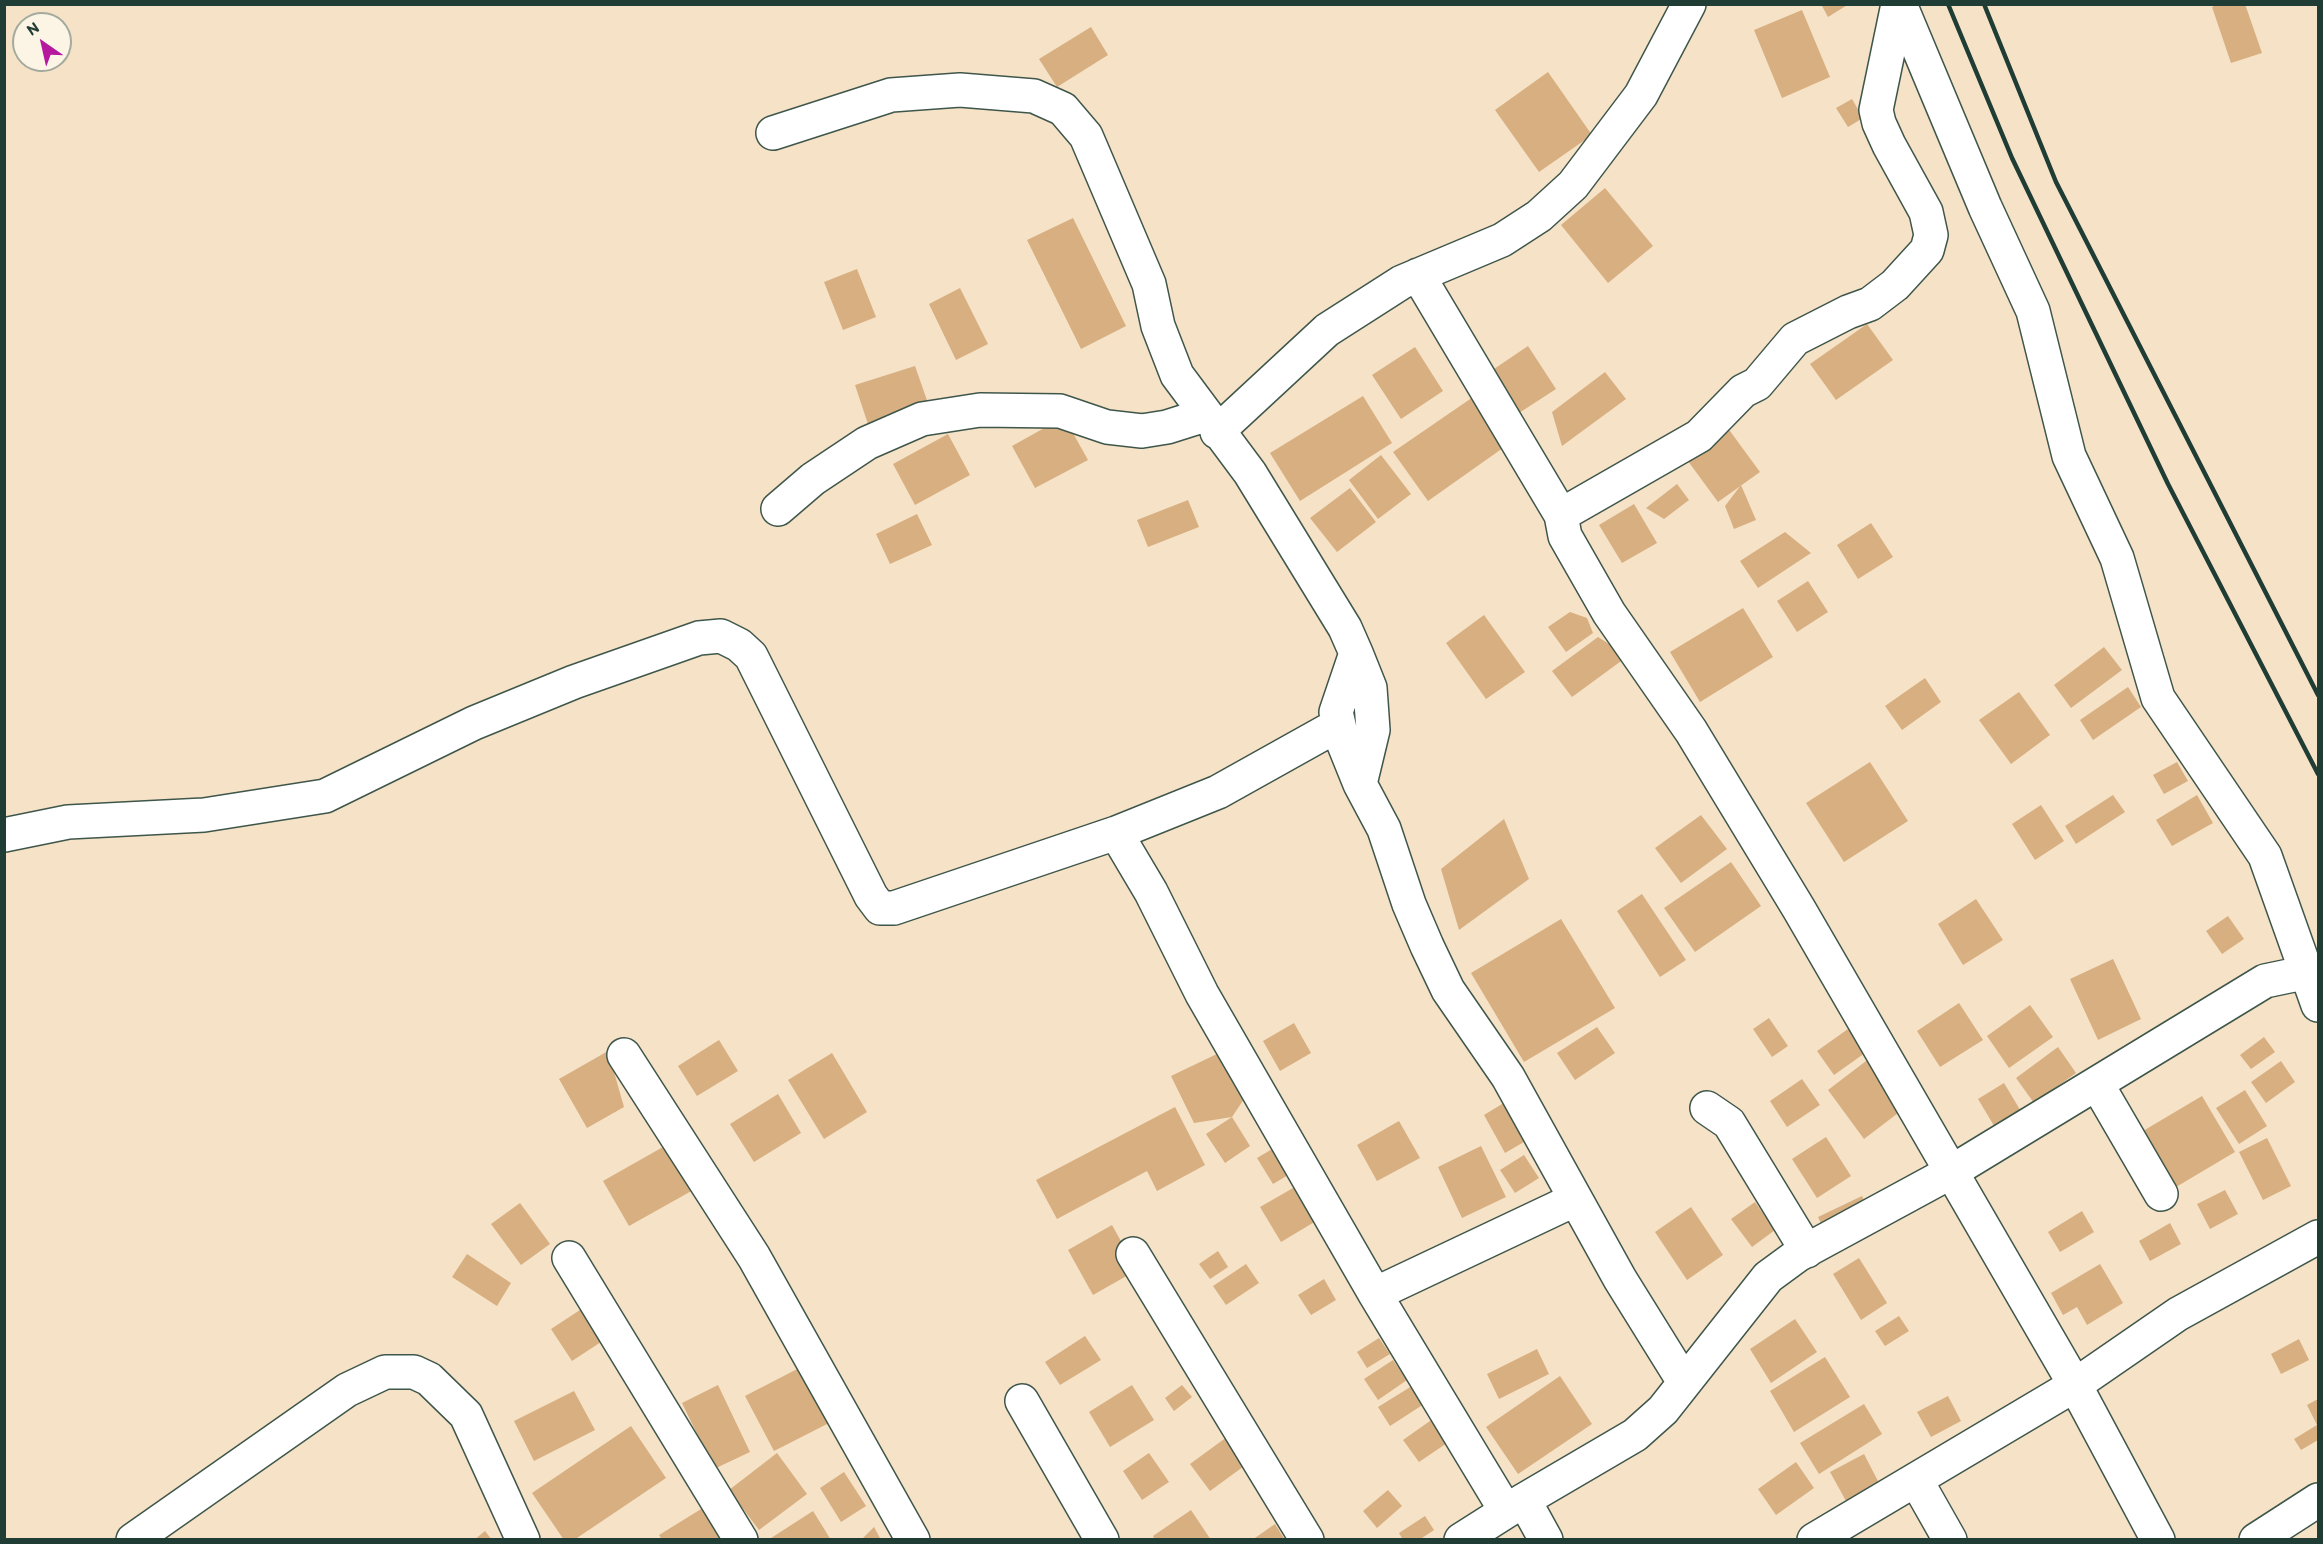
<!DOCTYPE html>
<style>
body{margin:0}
#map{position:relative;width:2323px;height:1544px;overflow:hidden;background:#f5e2c7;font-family:Itim,sans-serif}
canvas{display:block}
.frame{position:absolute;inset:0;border:6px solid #1f3d34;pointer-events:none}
.north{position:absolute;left:12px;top:12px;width:60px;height:60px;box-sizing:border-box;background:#fcf5e5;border:2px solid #a4ab9e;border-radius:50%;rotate:326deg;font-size:16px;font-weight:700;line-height:24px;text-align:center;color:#1f3d34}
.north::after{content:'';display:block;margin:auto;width:21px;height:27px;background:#b5179e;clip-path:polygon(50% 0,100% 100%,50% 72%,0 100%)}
</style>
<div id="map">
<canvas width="2323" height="1544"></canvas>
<div class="frame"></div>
<div class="north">N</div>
</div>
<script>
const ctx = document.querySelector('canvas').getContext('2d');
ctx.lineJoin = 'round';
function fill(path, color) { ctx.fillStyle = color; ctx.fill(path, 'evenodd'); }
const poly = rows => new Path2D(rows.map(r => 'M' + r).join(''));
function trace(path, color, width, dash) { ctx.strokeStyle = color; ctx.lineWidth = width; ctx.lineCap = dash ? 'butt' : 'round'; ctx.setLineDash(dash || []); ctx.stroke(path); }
fill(poly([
 [1821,4,1849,4,1828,17],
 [2219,4,2245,4,2262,53,2231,63,2212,7],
 [1802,10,1830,77,1782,98,1754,30],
 [1091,27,1108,55,1057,87,1039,59],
 [1548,72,1592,135,1539,172,1495,110],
 [1852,99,1863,118,1848,127,1836,108],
 [1605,188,1653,246,1608,283,1561,225],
 [1073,218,1126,326,1081,349,1027,240],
 [857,269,876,317,843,330,824,282],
 [960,288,988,344,956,360,929,304],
 [1867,324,1893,360,1836,400,1810,364],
 [1528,346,1556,389,1519,413,1491,371],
 [1415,347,1443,391,1401,419,1372,375],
 [915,366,929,406,869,427,855,385],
 [1605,372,1626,399,1562,446,1552,412],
 [1476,395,1510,443,1428,501,1393,452],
 [1363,396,1392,443,1300,501,1270,453],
 [1064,417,1088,460,1035,488,1012,446],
 [1727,427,1760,472,1718,502,1685,457],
 [948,434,970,475,915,505,893,464],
 [1381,455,1411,494,1378,519,1349,480],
 [1677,484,1689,500,1664,519,1646,508],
 [1741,485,1756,520,1734,529,1725,506],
 [1350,488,1376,522,1337,552,1310,518],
 [1188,500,1199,527,1148,547,1137,520],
 [1634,504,1657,543,1622,563,1599,525],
 [917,514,932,545,890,564,876,534],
 [1871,523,1893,557,1858,579,1837,545],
 [1785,532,1811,553,1758,588,1740,561],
 [1808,581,1828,612,1797,632,1777,601],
 [1743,608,1773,657,1700,702,1670,652],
 [1570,612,1587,618,1593,633,1566,652,1548,627],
 [1484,615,1525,672,1486,699,1446,643],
 [1598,637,1628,656,1572,697,1552,671],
 [2104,647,2122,670,2071,708,2054,685],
 [1925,678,1941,702,1902,730,1885,706],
 [2128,687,2141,707,2093,740,2080,720],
 [2019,692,2050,735,2011,764,1979,720],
 [1870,762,1908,821,1844,862,1806,803],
 [2177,762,2188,781,2164,794,2153,775],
 [2113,795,2125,812,2076,844,2065,826],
 [2197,795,2213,823,2172,846,2156,820],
 [2041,805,2064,841,2035,860,2012,824],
 [1701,815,1727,849,1681,883,1655,848],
 [1504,819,1529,879,1459,930,1441,869],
 [1731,862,1761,906,1695,952,1664,908],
 [1642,894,1686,960,1660,977,1617,911],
 [1976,899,2003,940,1963,965,1938,924],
 [2228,916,2244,939,2222,954,2206,931],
 [1561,919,1615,1008,1524,1062,1471,973],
 [2113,959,2141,1019,2098,1040,2070,979],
 [1959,1003,1983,1040,1940,1067,1917,1031],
 [2030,1005,2053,1037,2009,1068,1987,1036],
 [1769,1018,1788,1046,1772,1057,1753,1029],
 [1294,1023,1311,1053,1280,1071,1263,1041],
 [1855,1024,1872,1048,1834,1075,1817,1051],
 [1597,1027,1615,1053,1575,1080,1557,1053],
 [2264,1037,2275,1052,2251,1069,2240,1055],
 [719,1040,738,1071,697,1096,678,1066],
 [2058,1047,2076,1073,2034,1103,2016,1078],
 [608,1051,624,1107,587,1128,559,1079],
 [1221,1052,1244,1099,1232,1117,1194,1123,1171,1076],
 [832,1053,867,1112,824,1139,788,1080],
 [1870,1058,1906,1107,1864,1139,1828,1090],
 [2281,1061,2295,1082,2266,1103,2251,1082],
 [1802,1079,1820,1105,1787,1127,1770,1101],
 [2004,1083,2022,1113,1996,1129,1978,1099],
 [2245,1090,2267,1126,2239,1144,2216,1108],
 [778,1094,801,1133,754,1162,730,1124],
 [2202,1096,2235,1152,2176,1187,2143,1131],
 [1507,1101,1529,1139,1505,1153,1484,1115],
 [1175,1107,1205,1165,1157,1191,1147,1171,1057,1219,1036,1180],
 [1232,1117,1250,1146,1225,1163,1206,1134],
 [1399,1121,1420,1158,1377,1181,1357,1145],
 [1826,1137,1851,1176,1817,1198,1792,1159],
 [2267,1138,2291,1186,2263,1200,2239,1152],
 [670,1143,695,1189,629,1226,603,1181],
 [1279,1145,1295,1171,1273,1184,1257,1158],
 [1481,1146,1506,1197,1462,1218,1438,1167],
 [1524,1155,1539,1178,1515,1193,1500,1170],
 [1300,1184,1321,1218,1281,1242,1260,1207],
 [2225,1190,2238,1214,2210,1229,2197,1204],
 [1862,1196,1870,1213,1826,1234,1818,1217],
 [1755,1202,1775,1230,1752,1247,1731,1219],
 [520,1203,550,1244,521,1265,491,1224],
 [1691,1207,1723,1255,1687,1280,1655,1232],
 [2082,1211,2094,1232,2060,1252,2048,1232],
 [2170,1223,2181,1244,2150,1261,2139,1241],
 [1112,1225,1137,1270,1093,1295,1068,1250],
 [1218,1251,1228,1267,1210,1279,1199,1264],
 [467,1254,511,1283,497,1306,452,1277],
 [1859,1258,1887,1303,1861,1320,1833,1274],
 [1246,1264,1259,1283,1226,1305,1213,1286],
 [2100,1264,2123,1303,2087,1325,2077,1307,2063,1315,2051,1293],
 [1324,1279,1336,1300,1311,1315,1298,1295],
 [583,1308,604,1340,572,1361,551,1329],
 [1899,1316,1909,1331,1885,1346,1875,1331],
 [1795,1319,1817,1352,1771,1383,1750,1349],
 [1085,1336,1101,1360,1060,1385,1045,1362],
 [1379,1338,1390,1354,1367,1368,1357,1352],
 [2299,1339,2309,1360,2281,1374,2271,1354],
 [1537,1349,1549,1374,1499,1399,1487,1374],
 [1825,1357,1850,1397,1794,1432,1770,1391],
 [1393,1360,1407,1380,1378,1400,1364,1379],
 [803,1366,831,1422,774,1451,745,1396],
 [1560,1376,1592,1424,1518,1474,1486,1427],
 [718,1385,750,1452,714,1469,682,1403],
 [1132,1385,1154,1420,1110,1447,1089,1412],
 [1182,1385,1192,1397,1174,1411,1165,1398],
 [1412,1386,1424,1404,1390,1426,1378,1407],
 [574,1391,595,1430,534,1461,514,1421],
 [1948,1396,1961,1421,1931,1437,1917,1412],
 [2318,1399,2318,1440,2301,1450,2294,1439,2317,1425,2307,1405],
 [1864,1404,1882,1434,1819,1474,1800,1443],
 [1437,1416,1453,1439,1419,1462,1403,1440],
 [631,1426,666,1478,574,1540,564,1540,532,1493],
 [1231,1434,1251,1461,1210,1491,1190,1464],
 [777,1453,807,1494,759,1530,729,1490],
 [1149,1453,1169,1482,1142,1500,1123,1471],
 [1864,1454,1879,1483,1846,1501,1830,1472],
 [1796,1462,1814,1488,1776,1515,1758,1489],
 [844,1472,866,1506,841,1522,820,1488],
 [1388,1490,1402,1506,1377,1528,1363,1511],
 [706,1506,727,1540,662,1540,659,1535],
 [1191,1510,1211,1540,1155,1540,1153,1536],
 [813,1511,831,1540,768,1540],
 [1425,1516,1434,1530,1419,1540,1403,1540,1399,1533],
 [1275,1524,1285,1540,1252,1540],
 [874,1527,881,1540,861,1540],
 [485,1531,492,1540,474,1540]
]), '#d8af81');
const minor = poly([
 [1898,4,1876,110,1879,123,1889,145,1926,212,1931,235,1927,250,1895,285,1870,304,1848,312,1795,339,1757,384,1743,391,1699,436,1561,515,1565,536,1609,613,1691,731,1799,909,2075,1385,2158,1540],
 [1900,4,1985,207,2033,311,2069,456,2117,558,2158,698,2265,856,2318,1005],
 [773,133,891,95,960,90,1034,96,1063,109,1086,136,1149,284,1158,326,1177,375,1250,473,1345,628,1356,653,1336,712,1343,742,1360,784,1384,829,1409,904,1427,946,1448,990,1508,1077,1620,1279,1684,1382],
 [1418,275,1561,515],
 [1217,432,1327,330,1402,282,1502,240,1539,216,1573,185,1641,95,1689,4],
 [778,509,813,479,867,443,922,419,980,410,1060,411,1107,427,1142,431,1167,427,1205,415],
 [1356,653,1370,688,1373,730,1360,784],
 [1116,833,1151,892,1202,994,1375,1294,1506,1511],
 [4,835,68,822,204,815,325,796,474,723,574,682,699,638,721,636,739,645,751,656,871,896,880,908,894,908,1116,833,1218,792,1338,725],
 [624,1055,754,1257,913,1540],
 [2097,1084,2161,1194],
 [1707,1108,1729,1123,1807,1251],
 [1133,1254,1307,1540],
 [569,1258,741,1540],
 [1375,1294,1574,1200],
 [1022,1401,1102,1540],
 [1916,1480,1950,1540],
 [1524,1500,1635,1435,1663,1410,1768,1277,1798,1255,1951,1172,2265,981,2308,972],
 [133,1540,347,1390,385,1372,414,1372,429,1379,466,1415,523,1540],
 [1461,1540,1524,1500,1546,1540],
 [1814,1540,2075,1385,2178,1314,2318,1237],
 [2256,1540,2318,1500]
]);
trace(minor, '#3f564a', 36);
trace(minor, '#fff', 33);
trace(poly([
 [1948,4,2012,158,2168,484,2318,774],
 [1984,4,2056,182,2318,695]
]), '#1f3d34', 4.5);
</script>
